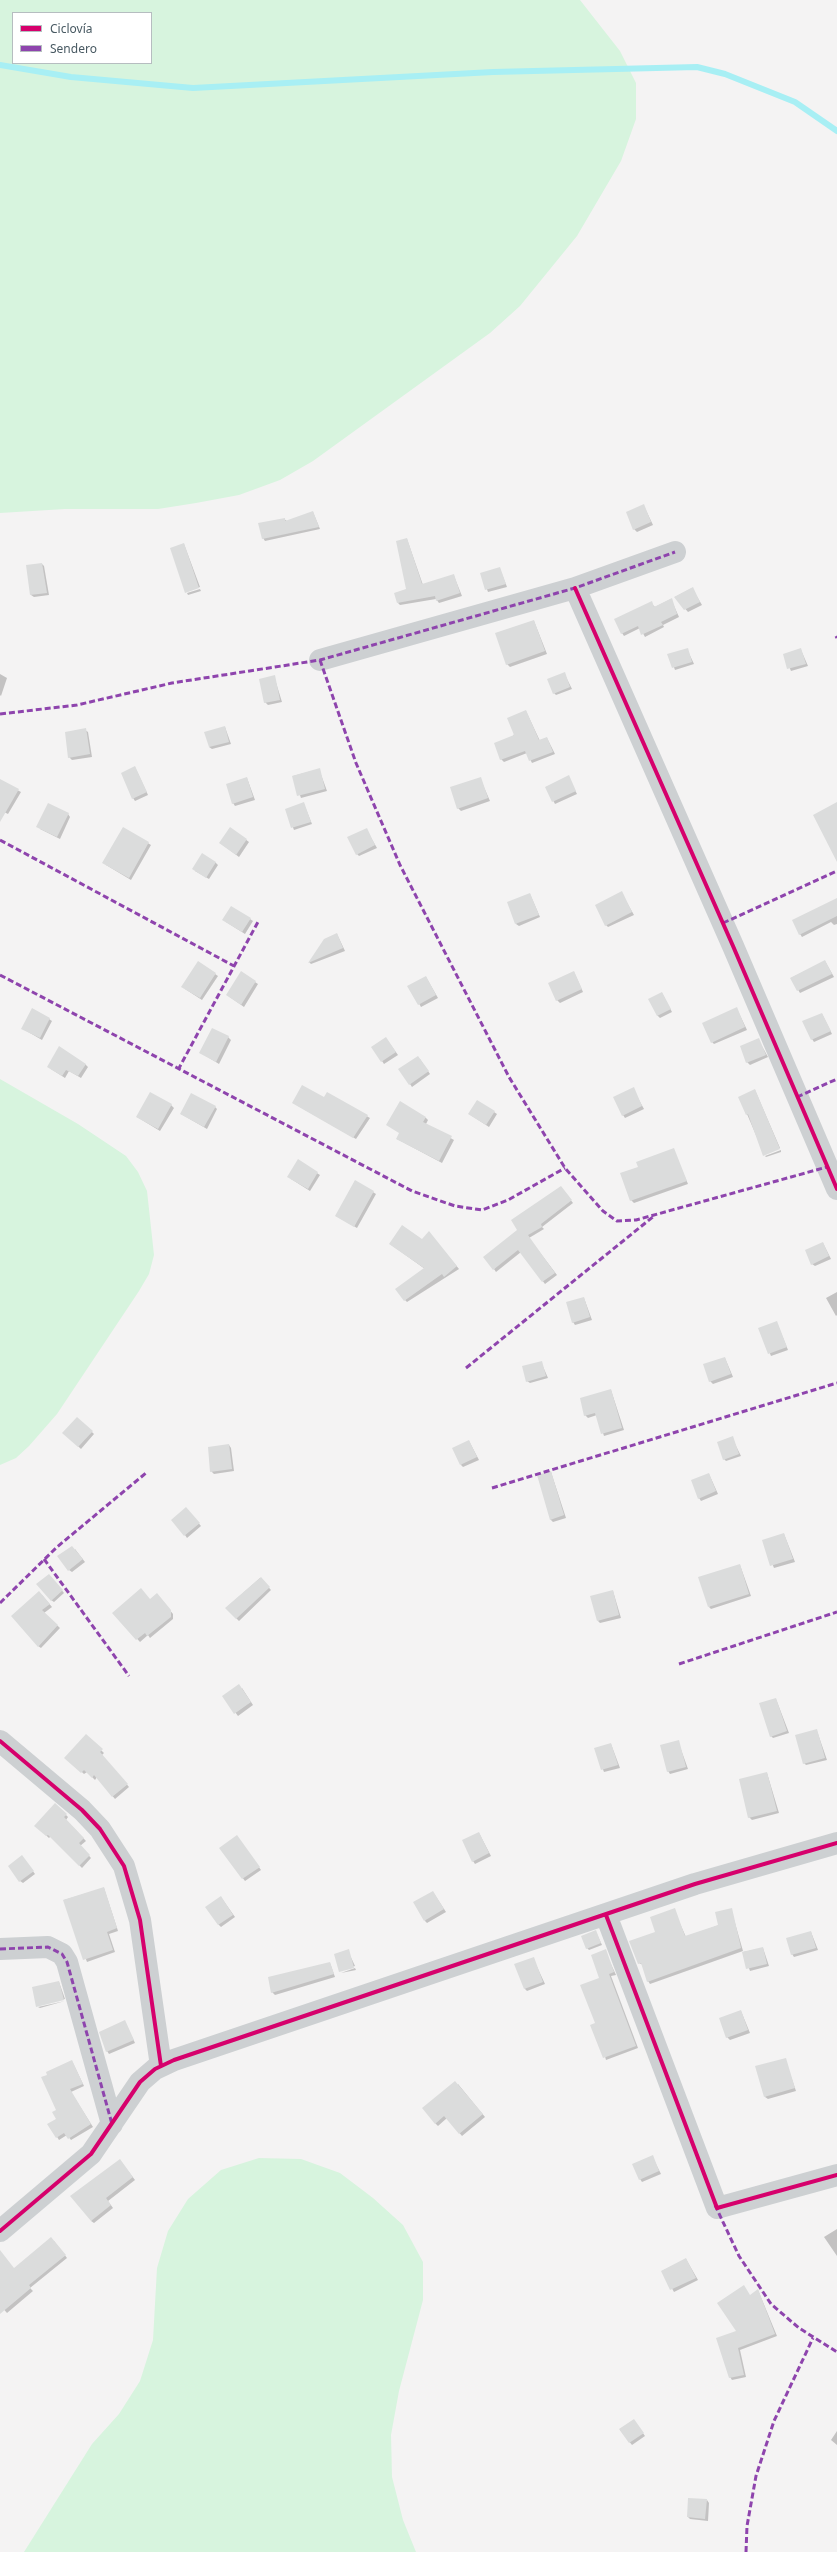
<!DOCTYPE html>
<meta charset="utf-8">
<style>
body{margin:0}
#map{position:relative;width:837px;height:2552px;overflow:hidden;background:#f4f3f3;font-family:"Noto Sans",sans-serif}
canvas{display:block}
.legend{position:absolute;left:12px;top:12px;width:140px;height:52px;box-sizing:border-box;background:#fff;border:1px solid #b6bdc0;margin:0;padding:5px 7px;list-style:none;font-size:12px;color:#485962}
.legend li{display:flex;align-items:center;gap:8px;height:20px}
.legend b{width:20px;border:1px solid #b6bdc0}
</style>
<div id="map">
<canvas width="837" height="2552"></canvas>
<ul class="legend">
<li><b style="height:5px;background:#d6006c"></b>Ciclovía</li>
<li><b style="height:5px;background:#8e44ad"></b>Sendero</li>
</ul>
</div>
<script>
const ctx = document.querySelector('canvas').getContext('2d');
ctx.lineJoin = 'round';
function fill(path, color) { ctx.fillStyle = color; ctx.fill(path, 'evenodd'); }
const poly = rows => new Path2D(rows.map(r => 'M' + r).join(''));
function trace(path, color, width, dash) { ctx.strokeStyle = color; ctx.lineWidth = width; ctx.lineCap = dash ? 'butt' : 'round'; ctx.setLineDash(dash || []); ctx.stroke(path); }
fill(poly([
 [0,0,580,0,620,51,636,83,636,119,621,161,577,236,520,306,490,333,313,461,280,480,239,495,196,503,158,509,65,509,0,513],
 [13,13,151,13,151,63,13,63],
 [0,1079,78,1124,126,1156,138,1172,147,1191,154,1255,149,1274,139,1291,57,1414,29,1446,16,1458,0,1465],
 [259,2158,301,2159,340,2173,373,2198,403,2225,423,2262,423,2300,399,2391,391,2435,392,2477,403,2520,416,2552,24,2552,92,2444,119,2414,140,2381,153,2340,157,2268,168,2231,188,2199,221,2170]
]), '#d7f4de');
fill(poly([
 [644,506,653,525,637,532,634,529],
 [313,512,320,529,265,541,263,538,284,519,287,521],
 [407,539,423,585,454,576,462,596,439,603,436,599,400,605,398,603,407,590],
 [184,544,200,587,186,592],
 [42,564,44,566,49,595,34,597,31,595,27,566],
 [500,569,507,587,488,592,481,574],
 [692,588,702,605,688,612,675,597],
 [200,589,201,591,188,595,187,593],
 [671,599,679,617,663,625,664,627,645,637,640,628,624,636,622,633,651,603,655,607],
 [534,621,547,654,510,667,507,664],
 [687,649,694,664,675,670,669,654],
 [801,650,808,666,791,671,784,655],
 [564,673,572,689,556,695,554,693],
 [0,674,7,678,1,696,0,695],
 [274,676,282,702,268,705,265,702],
 [526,711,540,741,547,738,555,754,532,763,527,753,504,762,501,759],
 [225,727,231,744,212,749,209,747],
 [85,730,88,732,92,757,72,760,69,757],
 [135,767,148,795,135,801,133,798],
 [319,769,327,791,301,798,293,776],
 [568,777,577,794,555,804,546,787],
 [247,778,255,800,235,806,233,803],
 [480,778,490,801,461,811,458,808],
 [0,781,21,792,8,814,0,810],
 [304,804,312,824,294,830,286,810],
 [68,814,70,817,60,839,40,829],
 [123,828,151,845,131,880,106,865],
 [230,828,249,842,239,857,220,843],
 [366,829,377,848,359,856,357,854],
 [215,862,218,865,209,879,195,871],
 [621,892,634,915,608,927,606,925],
 [530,894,540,917,519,926,516,924],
 [837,899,837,924,834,925,831,922,802,937,800,934],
 [250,919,253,921,245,934,226,922],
 [337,934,345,951,311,964,309,962],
 [825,961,834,977,800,993,791,978],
 [574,972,583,992,560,1003,557,1000],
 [241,973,258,984,244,1007,227,995],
 [215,974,218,976,202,1000,185,989],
 [426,977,438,998,421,1007,409,986],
 [662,993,672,1012,660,1018,657,1015],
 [737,1009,747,1030,714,1044,712,1042],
 [822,1014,832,1034,814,1042,812,1039],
 [49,1019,52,1021,42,1040,23,1029],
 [228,1037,231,1040,219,1064,201,1053],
 [758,1039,768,1057,750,1065,747,1062],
 [388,1041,398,1055,384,1064,382,1061],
 [420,1059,430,1074,412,1087,410,1084],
 [85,1064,88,1067,81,1078,69,1071,65,1078,51,1069],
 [633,1089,644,1109,625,1118,623,1115],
 [755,1090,780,1148,764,1154,747,1114],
 [327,1093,370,1118,356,1139,293,1103,324,1098],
 [477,1101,497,1114,489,1127,469,1114],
 [400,1103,426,1118,428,1120,426,1124,454,1140,442,1163,397,1139,400,1133],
 [171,1105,174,1108,160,1131,137,1117],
 [215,1107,217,1109,207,1129,181,1114],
 [673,1149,688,1184,634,1203,631,1200,639,1167],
 [781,1150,781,1152,766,1157,765,1156],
 [298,1161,320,1175,310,1191,291,1179],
 [355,1181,376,1194,357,1228,336,1216],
 [563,1190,573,1203,542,1227,544,1229,529,1238,557,1275,545,1284,521,1252,496,1272,494,1269,518,1231],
 [431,1235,459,1269,407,1302,405,1300,425,1269,390,1244,422,1240],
 [823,1243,831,1259,815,1266,812,1264],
 [837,1292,837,1315,836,1316,826,1298],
 [584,1298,592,1320,575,1325,573,1322],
 [777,1323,788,1350,771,1356,760,1329],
 [725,1358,733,1377,713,1384,710,1381],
 [541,1362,548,1378,530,1383,527,1381],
 [611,1390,624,1430,604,1436,597,1415,588,1418,585,1415],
 [77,1418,94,1434,81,1449,64,1433],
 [732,1438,741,1456,726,1461,724,1459],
 [469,1441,479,1460,463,1467,461,1465],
 [229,1445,231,1448,234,1471,214,1474,211,1471],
 [551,1472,566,1518,553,1522,550,1519],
 [709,1474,718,1494,701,1501,699,1498],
 [188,1511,201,1526,187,1538,185,1535],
 [784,1534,795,1562,774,1568,763,1541],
 [75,1549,85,1562,72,1572,69,1570],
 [740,1565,751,1596,711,1609,709,1607],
 [51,1577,64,1593,54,1602,51,1600],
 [260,1578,271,1590,239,1621,226,1608],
 [613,1591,621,1618,600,1623,598,1621],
 [42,1595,52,1607,44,1613,60,1628,41,1648,38,1646],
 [159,1597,173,1614,173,1619,150,1638,148,1635,140,1642,114,1613],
 [242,1688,253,1705,238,1716,223,1696],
 [776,1699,789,1733,773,1738,771,1736],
 [817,1731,827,1760,806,1765,804,1763],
 [86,1736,104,1753,102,1755,129,1787,115,1799,97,1777,95,1780,87,1772,84,1774,66,1757],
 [678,1741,688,1769,670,1774,668,1771],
 [611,1744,620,1768,604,1772,595,1749],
 [767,1773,779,1813,752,1820,749,1817],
 [66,1815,68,1817,66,1820,86,1841,80,1846,91,1858,82,1868,51,1836,49,1838,36,1826],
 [479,1833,491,1856,475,1864,473,1861],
 [239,1839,261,1870,245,1881,220,1848],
 [24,1859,35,1874,23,1883,20,1881],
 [104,1888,118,1931,109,1934,115,1952,87,1962,64,1900],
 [433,1892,446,1912,427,1923,425,1921],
 [223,1900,235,1917,221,1927,218,1924],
 [731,1909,743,1951,650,1984,648,1981,643,1965,639,1963,656,1933,674,1910,686,1937,719,1925],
 [596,1932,602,1945,589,1950,587,1948],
 [811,1932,818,1950,794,1957,792,1954],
 [763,1948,769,1966,750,1971,743,1952],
 [348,1951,355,1966,340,1971],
 [605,1951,616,1975,611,1976,638,2048,606,2060,596,2024],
 [533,1958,545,1984,527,1991,525,1989],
 [330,1963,335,1977,275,1995,272,1992],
 [355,1968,356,1970,341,1973],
 [59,1982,65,1999,38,2005],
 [65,2001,40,2008,38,2007],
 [741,2011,750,2033,730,2040,727,2037],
 [125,2022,135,2043,109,2054,107,2051],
 [785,2059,796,2091,768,2099,765,2097],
 [72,2061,84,2086,71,2092,93,2127,71,2140,67,2135,59,2140,49,2124,57,2119,57,2110],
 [458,2084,485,2117,462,2136,447,2118,438,2126,435,2123],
 [652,2156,661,2174,642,2182,640,2179],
 [122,2163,135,2180,108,2201,113,2208,94,2223,91,2221],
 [837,2229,837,2256,824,2237],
 [54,2241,67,2258,30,2288,33,2291,7,2313,0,2305,0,2252,14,2269],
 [686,2259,698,2280,674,2292,662,2271],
 [758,2290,777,2336,740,2350,746,2377,732,2380,730,2377,738,2332,750,2296],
 [636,2423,645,2436,632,2445,620,2430],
 [837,2431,837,2445,831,2440],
 [707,2500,709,2503,708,2521,690,2519,688,2517]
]), '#0003');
trace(poly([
 [0,65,71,77,193,88,493,72,697,67,725,74,795,102,837,131]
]), '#a8eff4', 6);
fill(poly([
 [644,504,651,522,633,530,626,512],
 [313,511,319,527,262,539,258,523,285,518,285,521],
 [407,538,422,584,454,574,460,593,436,601,435,596,397,603,394,593,406,589,396,541],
 [184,543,199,588,185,593,170,548],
 [42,563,47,593,30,595,26,565],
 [500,567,506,584,485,590,480,573],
 [693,587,700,602,684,610,674,597],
 [672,598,677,614,661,622,663,625,641,635,638,626,621,634,614,619,652,601,654,607],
 [534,620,545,651,506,665,495,633],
 [688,648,692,662,672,668,667,654],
 [801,648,806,664,787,669,783,654],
 [565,672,570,687,553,694,547,679],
 [275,675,280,700,264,703,259,679],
 [526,710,539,740,547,737,553,752,529,761,525,751,500,760,494,743,514,735,507,718],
 [225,726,229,742,209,747,204,732],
 [86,728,90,754,68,758,65,732],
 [135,766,147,792,132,799,121,773],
 [320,768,325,789,297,796,292,776],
 [569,775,576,791,552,802,545,787],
 [247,777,253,797,232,804,226,784],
 [481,777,488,798,457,809,450,787],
 [0,779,19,789,0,822],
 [304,802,311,822,291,828,285,809],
 [837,802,837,862,813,815],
 [48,803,69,813,57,837,36,827],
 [123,827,149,842,129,878,102,863],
 [230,827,247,839,236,855,219,843],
 [367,828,375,845,356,855,347,837],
 [202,853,216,862,206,878,192,869],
 [622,891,632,912,605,926,595,905],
 [530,893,539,915,515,924,507,902],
 [837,898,837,916,799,935,792,920],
 [231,906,251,918,242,932,222,920],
 [337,933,343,948,308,963,324,939],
 [825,960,832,974,797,991,790,978],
 [198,961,216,973,200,998,181,987],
 [241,971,256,981,241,1005,226,995],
 [574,971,582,989,556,1001,548,983],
 [426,976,436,995,418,1005,407,986],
 [662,992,671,1009,657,1016,648,999],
 [737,1007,745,1027,711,1043,702,1023],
 [32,1008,50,1018,40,1038,21,1029],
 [822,1013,831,1031,811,1040,802,1021],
 [212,1028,229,1036,216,1062,199,1053],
 [386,1037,396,1052,381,1062,371,1047],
 [759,1038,766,1055,746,1063,740,1046],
 [59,1046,86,1064,78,1076,66,1070,62,1076,47,1067],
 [418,1056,429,1071,409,1085,398,1069],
 [302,1085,324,1097,327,1092,368,1115,353,1138,292,1103],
 [634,1087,642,1106,622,1116,613,1097],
 [755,1089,780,1149,763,1156,748,1114,746,1115,738,1097],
 [150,1092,172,1104,158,1129,136,1117],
 [191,1093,216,1106,204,1127,180,1114],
 [477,1100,495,1111,486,1125,468,1114],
 [400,1101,426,1117,423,1122,452,1136,439,1161,396,1139,399,1133,386,1125],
 [674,1148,687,1181,630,1201,620,1173,638,1167,636,1162],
 [298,1159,318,1172,308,1189,287,1177],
 [355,1180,374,1191,354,1227,335,1216],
 [561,1186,572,1200,541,1224,542,1227,528,1235,555,1273,542,1282,518,1250,493,1270,483,1257,517,1230,511,1220],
 [402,1225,422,1239,429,1231,457,1266,444,1277,442,1274,404,1301,395,1289,424,1268,389,1244],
 [823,1242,829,1256,811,1265,805,1250],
 [584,1297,590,1317,572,1323,566,1302],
 [777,1321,787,1347,768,1354,758,1328],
 [725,1357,731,1374,709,1382,703,1364],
 [542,1361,546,1376,526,1382,522,1366],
 [611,1389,622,1428,601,1434,595,1413,584,1416,580,1398],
 [77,1417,93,1431,78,1447,62,1433],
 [733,1436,739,1454,723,1460,717,1442],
 [469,1440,477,1457,460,1465,452,1448],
 [229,1444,232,1469,210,1472,208,1447],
 [551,1471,564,1515,550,1520,537,1475],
 [709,1473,716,1491,698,1499,691,1480],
 [186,1507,200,1523,184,1536,171,1520],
 [784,1533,793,1559,770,1566,762,1540],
 [72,1546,83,1559,68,1571,57,1556],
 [740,1564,749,1594,708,1607,698,1577],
 [49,1574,63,1590,51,1601,36,1584],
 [261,1577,270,1587,236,1619,225,1608],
 [141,1588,150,1599,157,1593,171,1610,171,1617,147,1636,145,1633,136,1640,112,1613],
 [613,1590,619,1615,597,1621,590,1596],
 [39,1591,50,1604,42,1610,58,1625,38,1647,11,1616],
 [239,1684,251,1702,234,1714,222,1696],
 [776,1698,787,1731,770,1737,759,1703],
 [817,1729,825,1758,803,1764,795,1735],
 [86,1734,103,1749,100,1752,128,1784,112,1797,94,1775,92,1778,84,1770,81,1773,64,1758],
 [679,1740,686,1767,667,1772,660,1745],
 [611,1743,618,1765,601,1770,594,1748],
 [767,1772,777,1811,748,1818,739,1779],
 [55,1803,67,1814,64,1817,84,1838,79,1843,90,1855,79,1866,48,1835,46,1836,34,1826],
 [479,1832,489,1853,472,1862,462,1840],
 [237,1835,260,1867,242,1879,219,1848],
 [22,1855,34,1871,19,1882,8,1866],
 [104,1887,117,1928,107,1932,113,1950,83,1960,63,1900],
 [433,1891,444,1909,424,1921,413,1902],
 [221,1896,233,1915,218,1925,205,1907],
 [675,1908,685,1936,718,1925,715,1912,732,1908,741,1948,647,1982,641,1963,638,1964,629,1941,655,1932,650,1917],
 [596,1930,601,1943,586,1949,581,1936],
 [811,1931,816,1948,791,1955,786,1938],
 [763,1947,767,1964,746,1969,742,1952],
 [349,1949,354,1968,339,1972,334,1954],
 [606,1949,614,1972,609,1974,636,2046,603,2058,590,2025,595,2023,580,1985,599,1978,591,1955],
 [534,1957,543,1982,524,1989,514,1964],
 [330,1962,334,1974,271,1993,268,1977],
 [59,1981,64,2000,36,2007,32,1987],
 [741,2010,748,2030,726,2038,719,2018],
 [125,2020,134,2040,106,2052,99,2032],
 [786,2058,795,2088,764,2097,755,2066],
 [72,2060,83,2084,70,2089,91,2124,68,2139,64,2133,56,2138,47,2124,56,2119,52,2112,56,2110,41,2077,47,2075,46,2072],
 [455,2081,483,2114,459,2134,444,2116,435,2124,422,2108],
 [653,2155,659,2171,639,2180,632,2164],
 [120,2159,133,2177,106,2198,111,2205,91,2221,70,2196],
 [51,2237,66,2255,29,2285,31,2288,0,2314,0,2250,14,2268],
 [686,2258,696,2278,670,2290,661,2271],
 [744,2285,750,2295,758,2289,775,2334,738,2348,744,2375,729,2378,716,2338,736,2331,717,2303],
 [634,2419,644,2433,629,2443,619,2429],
 [688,2498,707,2499,705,2519,687,2517]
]), '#dbdcdc');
trace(poly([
 [575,588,733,946,837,1189],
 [320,660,575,588,675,552],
 [0,1741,82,1810,100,1829,124,1866,140,1920,161,2066],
 [606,1915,717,2208,837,2175],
 [0,1949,48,1947,62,1954,67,1962,112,2124],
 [0,2231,91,2154,140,2082,155,2069,174,2060,695,1884,837,1843]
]), '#cdd0d2', 22);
trace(poly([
 [836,636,837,638],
 [320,660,356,763,400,865,509,1077,565,1168,603,1211,617,1221,636,1220,827,1167],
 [0,714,77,705,172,683,320,660,575,588,675,552],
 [0,840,234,966],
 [723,923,837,871],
 [0,975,412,1191,455,1206,482,1210,508,1200,565,1168],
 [178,1070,259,920],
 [797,1097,837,1079],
 [466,1368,654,1216],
 [492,1488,837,1383],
 [44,1559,129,1676],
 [0,1603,57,1547,146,1473],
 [679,1664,837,1612],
 [0,1949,48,1947,62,1954,67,1962,112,2124],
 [715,2205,739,2256,771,2304,799,2328,837,2352],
 [746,2552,747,2526,756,2476,774,2421,813,2338]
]), '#8e44ad', 3, [6, 3]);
trace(poly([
 [575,588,733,946,837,1189],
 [0,1741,82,1810,100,1829,124,1866,140,1920,161,2066],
 [606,1915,717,2208,837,2175],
 [0,2231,91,2154,140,2082,155,2069,174,2060,695,1884,837,1843]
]), '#d6006c', 4);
</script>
